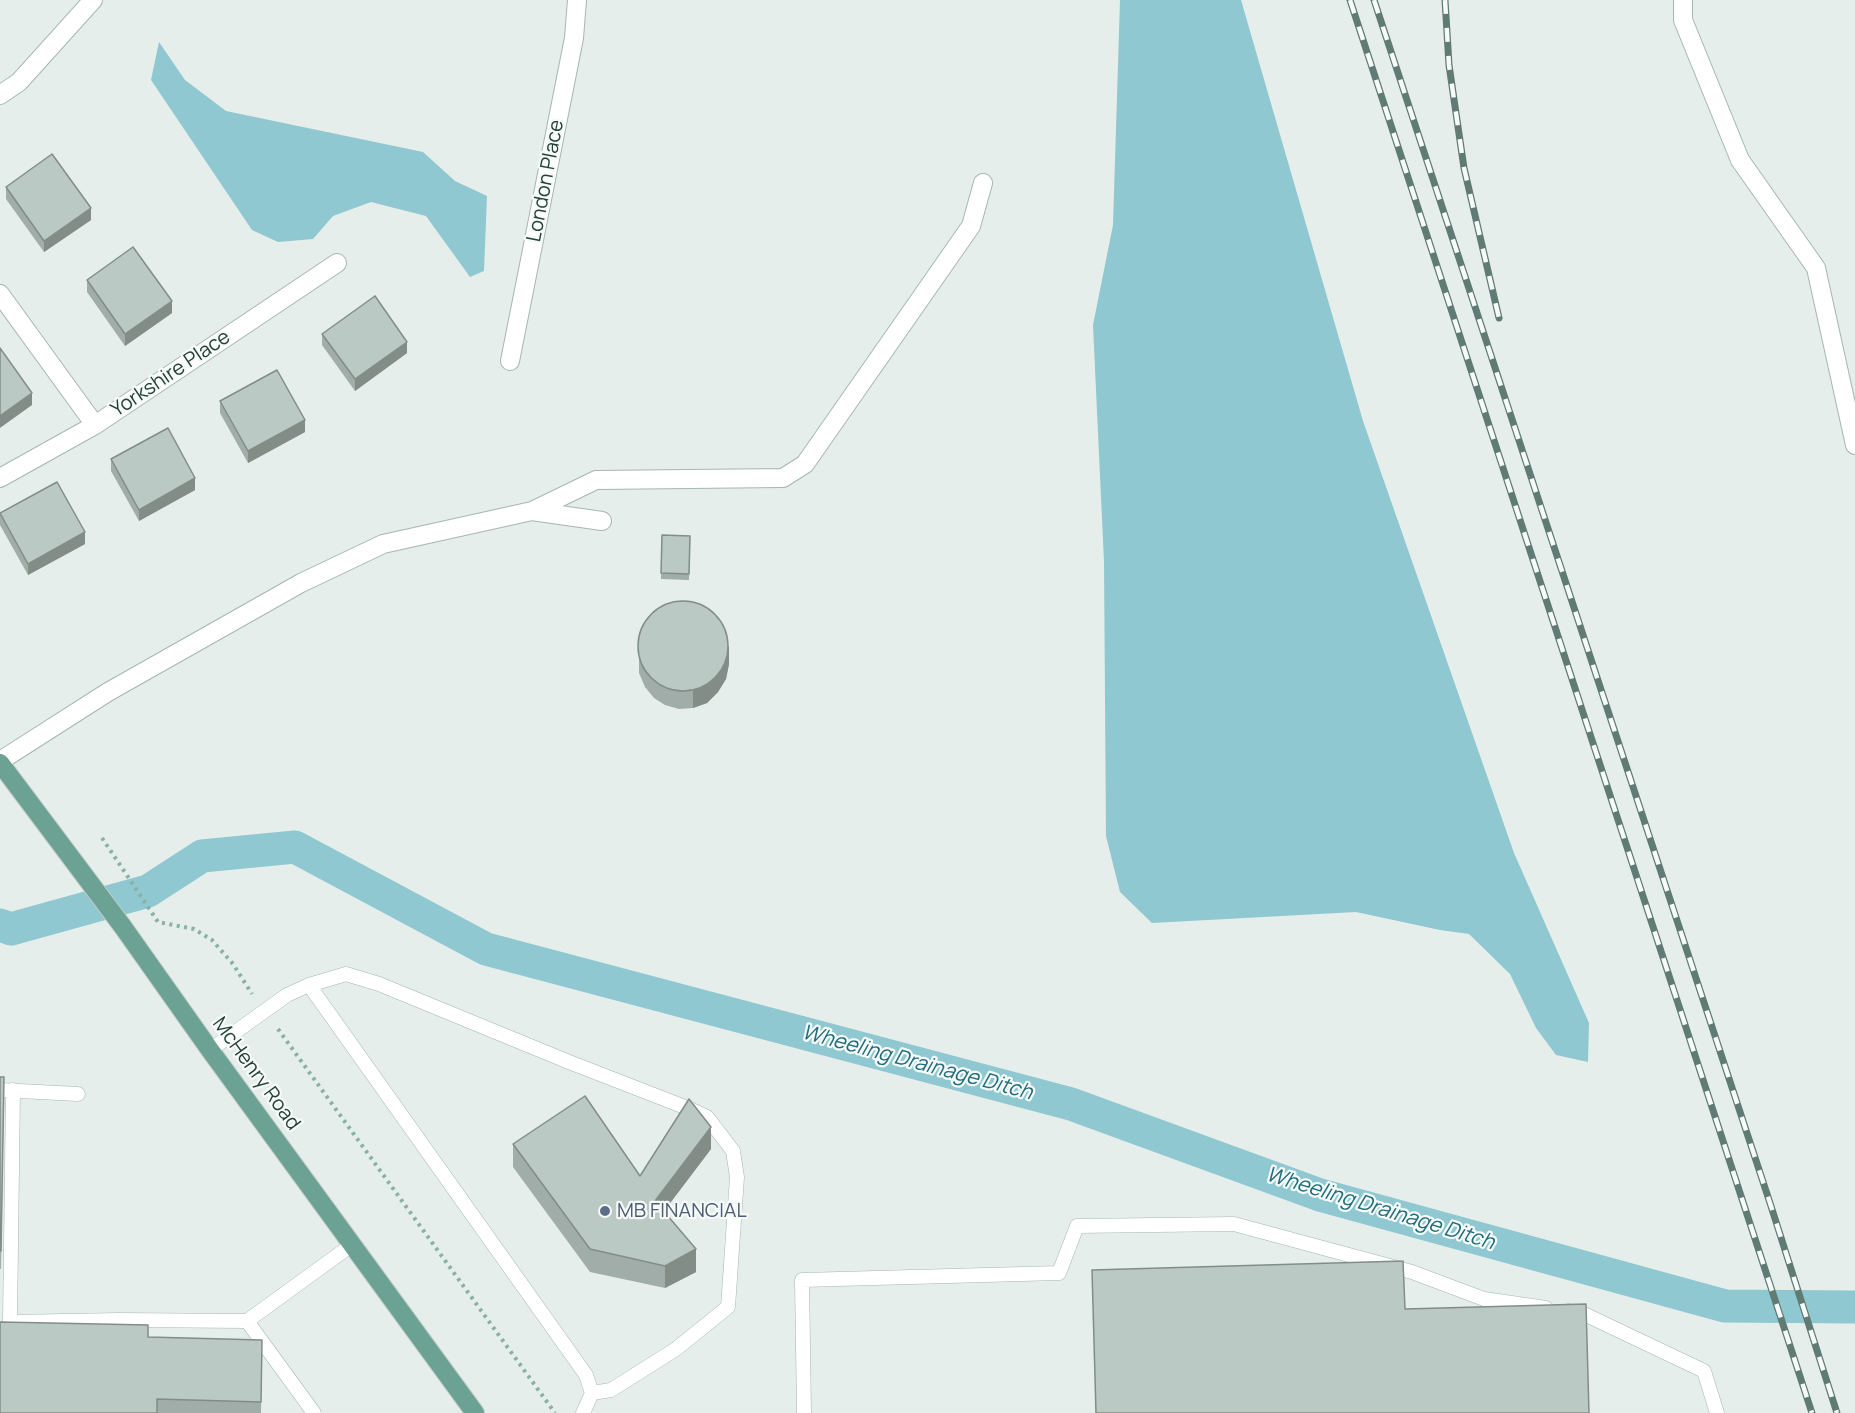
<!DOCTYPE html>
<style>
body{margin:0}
canvas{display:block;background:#e5eeea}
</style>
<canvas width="1855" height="1413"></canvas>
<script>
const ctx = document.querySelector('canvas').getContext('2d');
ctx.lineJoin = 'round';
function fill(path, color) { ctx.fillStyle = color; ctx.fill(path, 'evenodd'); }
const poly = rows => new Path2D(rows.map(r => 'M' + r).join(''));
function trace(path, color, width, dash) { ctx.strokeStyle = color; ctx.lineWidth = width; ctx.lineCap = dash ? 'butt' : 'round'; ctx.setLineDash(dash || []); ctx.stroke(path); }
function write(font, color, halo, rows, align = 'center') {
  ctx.font = font + ' Manrope,sans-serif'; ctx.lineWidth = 4.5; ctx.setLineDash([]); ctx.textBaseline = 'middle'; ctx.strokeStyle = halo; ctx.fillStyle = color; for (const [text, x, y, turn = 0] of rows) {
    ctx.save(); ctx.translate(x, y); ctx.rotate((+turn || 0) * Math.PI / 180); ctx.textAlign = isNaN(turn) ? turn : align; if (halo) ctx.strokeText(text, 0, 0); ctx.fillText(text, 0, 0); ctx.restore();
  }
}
fill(poly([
 [1120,0,1241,0,1363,421,1514,853,1589,1023,1588,1062,1556,1055,1536,1028,1510,974,1469,934,1440,930,1356,912,1152,923,1120,892,1106,836,1104,562,1093,325,1113,225],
 [159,42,185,80,226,111,423,152,455,181,487,196,484,271,470,277,426,216,371,202,333,216,313,239,278,242,252,230,151,80]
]), '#8fc8d1');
trace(poly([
 [0,925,11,929,148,891,202,856,295,847,486,949,1071,1104,1320,1195,1725,1306,1855,1307]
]), '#8fc8d1', 33);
const service = poly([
 [309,985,586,1375,592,1393,583,1413],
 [210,1050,287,995,309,985,346,974,379,984,569,1062,690,1109,707,1117,733,1151,737,1177,728,1307,676,1349,611,1390,592,1393],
 [0,1090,78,1094],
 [13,1090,10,1322,120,1320,247,1321,353,1244],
 [1568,1311,1582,1313,1704,1371,1717,1413],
 [247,1321,314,1413],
 [804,1413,802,1280,1059,1273,1077,1226,1234,1224,1412,1272,1484,1299,1546,1308]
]);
const minor = poly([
 [1683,0,1683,20,1740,160,1816,268,1855,445],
 [0,95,19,82,93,0],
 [0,294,95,425],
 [510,361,574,38,577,0],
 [0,478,95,425,337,263],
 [532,511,602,521],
 [0,761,108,692,301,583,383,544,532,511,596,480,783,478,805,464,971,226,983,183]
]);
const primary = poly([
 [0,763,123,927,210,1050,475,1413]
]);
trace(service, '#a7b6b1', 15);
trace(minor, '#a7b6b1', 20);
trace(primary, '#c2cac7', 20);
trace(poly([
 [102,838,158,922,194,929,212,940,233,964,252,994],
 [278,1029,555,1413]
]), '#86b1a3', 4, [3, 4.5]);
trace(service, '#fff', 14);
trace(minor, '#fff', 18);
trace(primary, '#6ba293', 18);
const rail = poly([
 [1350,0,1812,1413],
 [1374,0,1770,1203,1837,1413],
 [1445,0,1449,65,1464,168,1499,318]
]);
trace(rail, '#5f7b73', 7);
trace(rail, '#f6faf8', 4.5, [14]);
fill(poly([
 [6,187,91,220,44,252,6,199],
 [87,280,172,313,125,346,87,292],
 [322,334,407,353,355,391,322,345],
 [220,401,305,432,248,463,220,413],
 [111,459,195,490,139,521,111,471],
 [0,513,85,544,28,575,0,525],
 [662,535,690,536,689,580,661,579],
 [639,642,729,664,726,679,718,692,707,703,693,708,679,709,665,705,654,698,645,687,639,673],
 [0,1077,4,1094,1,1269,0,1269],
 [513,1144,640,1176,711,1149,664,1211,696,1272,665,1288,590,1272,513,1167],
 [148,1337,262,1340,261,1413,0,1413]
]), '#a0ada8');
fill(poly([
 [91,208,91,220,44,252,44,241],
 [172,301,172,313,125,346,125,334],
 [407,342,407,353,355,391,355,379],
 [32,393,32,405,0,428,0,416],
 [305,420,305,432,248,463,248,451],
 [195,478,195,490,139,521,139,510],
 [85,532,85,544,28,575,28,564],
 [729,646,729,664,726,679,718,692,707,703,693,708,693,691],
 [711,1127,711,1149,655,1223,655,1201],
 [696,1249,696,1272,665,1288,665,1266]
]), '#828d88');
const building = poly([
 [52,154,91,208,44,241,6,187,52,154],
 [133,247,172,301,125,334,87,280,133,247],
 [375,296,407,342,355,379,322,334,375,296],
 [0,348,32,393,0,416,0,348],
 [277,370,305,420,248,451,220,401,277,370],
 [168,428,195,478,139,510,111,459,168,428],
 [57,482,85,532,28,564,0,513,57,482],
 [662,535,690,536,689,574,661,573,662,535],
 '638 646a45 45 0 1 1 90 0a45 45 0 1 1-90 0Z',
 [0,1077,4,1077,1,1251,0,1251,0,1077],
 [585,1096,640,1176,689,1099,711,1127,655,1201,696,1249,665,1266,590,1249,513,1144,585,1096],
 [1403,1261,1405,1309,1586,1304,1589,1413,1096,1413,1092,1270,1403,1261],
 [0,1322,148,1325,148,1337,262,1340,261,1402,157,1399,157,1413,0,1413,0,1322]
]);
fill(building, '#bac9c3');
trace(building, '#828d88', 1.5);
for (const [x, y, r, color] of [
 [605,1211,6,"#5c6f8a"]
]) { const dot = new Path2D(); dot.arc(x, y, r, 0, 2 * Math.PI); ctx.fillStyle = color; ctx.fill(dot); trace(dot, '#f6faf8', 2); }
write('20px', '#244038', '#f6faf8', [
 ["London Place",546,181,-79],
 ["Yorkshire Place",171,374,-34],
 ["McHenry Road",256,1074,54]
]);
write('20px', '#4e5e75', '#f6faf8', [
 ["MB FINANCIAL",617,1211]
], 'left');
write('italic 21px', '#1f6d7b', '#f6faf8', [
 ["Wheeling Drainage Ditch",917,1063,15],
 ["Wheeling Drainage Ditch",1380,1209,17]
]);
</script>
